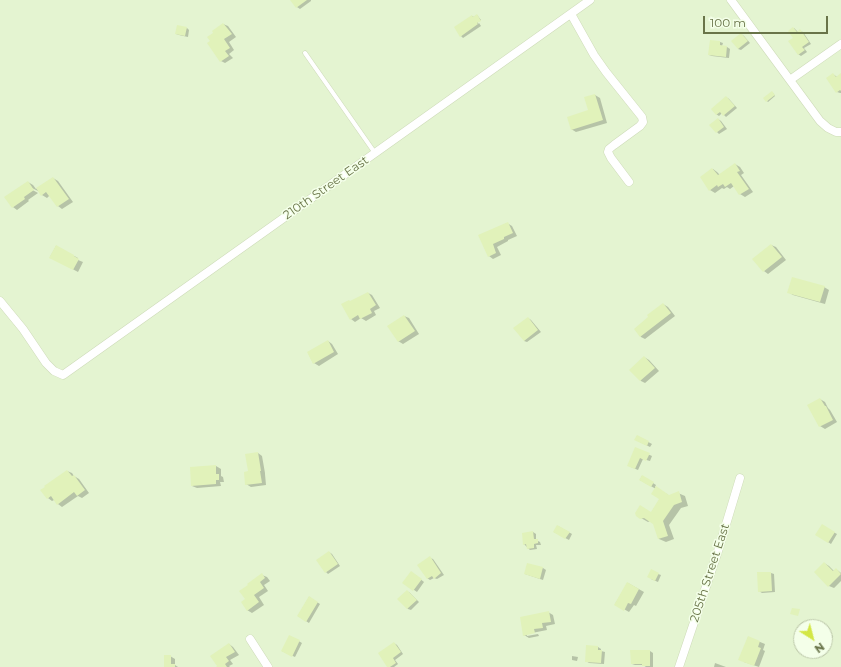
<!DOCTYPE html>
<style>
body{margin:0}
#map{position:relative;width:841px;height:667px;overflow:hidden;background:#effce2;font-family:Montserrat,sans-serif}
canvas{display:block}
.north{position:absolute;left:793px;top:619px;width:40px;height:40px;box-sizing:border-box;background:#f4ffe9;border:1px solid #bcc7a9;border-radius:50%;rotate:144deg;font-size:11px;font-weight:700;line-height:16px;text-align:center;color:#697449}
.north::after{content:'';display:block;margin:auto;width:14px;height:18px;background:#d3e746;clip-path:polygon(50% 0,100% 100%,50% 72%,0 100%)}
.scale{position:absolute;left:703px;top:16px;width:125px;height:18px;box-sizing:border-box;border:2px solid #697449;border-top:0;padding-left:5px;font-size:12px;line-height:14px;white-space:nowrap;color:#697449;-webkit-text-stroke:3px #f4ffe9;paint-order:stroke}
</style>
<div id="map">
<canvas width="841" height="667"></canvas>
<div class="north">N</div>
<div class="scale">100 m</div>
</div>
<script>
const ctx = document.querySelector('canvas').getContext('2d');
ctx.lineJoin = 'round';
function fill(path, color) { ctx.fillStyle = color; ctx.fill(path, 'evenodd'); }
const poly = rows => new Path2D(rows.map(r => 'M' + r).join(''));
function trace(path, color, width, dash) { ctx.strokeStyle = color; ctx.lineWidth = width; ctx.lineCap = dash ? 'butt' : 'round'; ctx.setLineDash(dash || []); ctx.stroke(path); }
function write(font, color, halo, rows, align = 'center') {
  ctx.font = font + ' Montserrat,sans-serif'; ctx.lineWidth = 3; ctx.setLineDash([]); ctx.textBaseline = 'middle'; ctx.strokeStyle = halo; ctx.fillStyle = color; for (const [text, x, y, turn = 0] of rows) {
    ctx.save(); ctx.translate(x, y); ctx.rotate((+turn || 0) * Math.PI / 180); ctx.textAlign = isNaN(turn) ? turn : align; if (halo) ctx.strokeText(text, 0, 0); ctx.fillText(text, 0, 0); ctx.restore();
  }
}
fill(poly([
 [0,0,841,0,841,667,0,667],
 [801,627,825,627,825,651,801,651]
]), '#e4f4d1');
fill(poly([
 [292,0,311,0,311,1,300,9,297,7],
 [477,15,481,20,478,22,478,24,479,23,481,26,463,38,461,36,472,16,474,17],
 [223,24,228,26,236,37,229,42,234,50,229,54,233,58,225,63,221,61],
 [187,28,189,30,188,37,179,35,176,34],
 [794,28,798,32,800,31,803,32,811,44,804,48,807,52,801,56,798,54,794,38],
 [741,34,744,36,750,43,741,50,738,49],
 [720,42,723,43,722,46,727,47,730,49,729,58,712,56,709,55],
 [833,74,837,77,841,75,841,93,840,93,837,92],
 [773,93,775,96,768,102,767,101],
 [595,95,600,98,607,123,576,132,571,129,589,111],
 [726,97,729,99,737,108,726,117,722,113,719,116,716,114],
 [718,119,721,121,727,129,719,134,717,132],
 [735,164,740,167,744,173,741,175,753,192,745,197,740,194,734,186,730,189,727,187,724,189,722,188,715,193,710,190,713,169,717,172,720,175],
 [53,178,58,181,73,202,62,209,58,206,50,195,47,198,42,195,40,192,30,187,29,188,38,193,28,200,29,201,17,210,13,207,28,182,33,185,36,189],
 [507,223,512,226,517,236,508,240,508,241,497,247,501,255,493,259,489,256,480,236],
 [771,245,776,247,786,260,768,274,764,271],
 [56,246,78,258,78,260,83,262,78,272,50,257],
 [824,287,829,290,825,304,793,295,788,292],
 [368,293,372,295,380,308,374,311,376,315,366,321,361,318,355,322,351,319,351,302],
 [663,304,668,307,675,316,645,339,641,337,635,329,650,317],
 [404,316,409,318,419,334,403,344,398,341],
 [528,318,531,320,541,332,527,342,524,341],
 [328,341,332,344,338,354,319,366,314,363],
 [644,357,649,360,659,371,645,383,641,381,631,370],
 [820,399,825,402,828,408,830,410,837,422,825,429,820,426],
 [637,436,652,444,650,447,636,440],
 [636,449,652,456,650,461,643,459,638,470,631,467],
 [258,453,262,456,265,473,265,474,266,485,251,487,246,484,249,472],
 [216,466,221,469,221,476,223,477,224,482,220,482,221,486,197,488,192,486],
 [67,471,72,473,74,476,79,479,89,493,82,498,78,496,62,507,58,504,54,500,52,501,48,498],
 [642,476,656,485,655,487,670,496,678,493,685,496,688,506,681,508,669,525,674,539,666,542,659,539,654,524,650,521,648,522,641,518,651,513,660,499,656,489,640,480],
 [558,526,572,534,569,540,554,532],
 [822,526,837,534,831,544,817,535],
 [533,532,536,534,536,540,540,542,541,545,536,545,537,549,530,550,524,544],
 [329,552,332,554,340,566,328,574,326,572],
 [430,558,433,559,444,575,437,579,434,578,430,580,427,578],
 [824,563,829,566,834,571,836,569,841,573,841,581,834,588,829,586],
 [543,568,546,570,543,580,525,574],
 [758,573,771,573,774,574,775,592,762,593,759,591],
 [414,574,424,582,417,592,404,583],
 [658,574,661,575,658,582,651,579],
 [262,575,267,577,270,581,264,585,268,591,259,597,264,605,252,613,247,610,246,600],
 [628,583,644,592,636,606,634,605,629,612,615,604],
 [407,591,410,593,419,602,411,610,408,609,399,599],
 [309,597,320,604,309,623,298,616],
 [548,612,553,615,555,624,546,626,547,630,527,634,527,636,538,634,539,636,529,638,524,635],
 [825,632,833,636,830,646,825,644],
 [290,636,302,643,295,657,282,651],
 [748,637,765,644,763,650,765,651,759,667,744,662],
 [394,643,397,645,403,654,395,660,398,664,394,667,388,667],
 [229,644,233,647,239,655,230,660,233,664,229,666,230,667,218,667],
 [598,647,601,649,601,651,605,652,604,664,589,663,586,661],
 [650,651,653,653,653,667,646,667,643,665,635,665,632,664],
 [170,656,175,659,175,665,178,667,165,667],
 [572,656,578,657,577,661,572,660],
 [715,663,726,667,714,667]
]), '#0003');
fill(poly([
 [290,0,307,0,296,8],
 [477,14,481,21,477,23,478,24,460,37,454,27,472,15,473,17],
 [223,23,232,34,224,39,230,48,225,51,229,56,220,62,207,43,210,41,207,37,213,33,212,31],
 [177,25,187,27,185,36,175,34],
 [793,27,797,32,800,29,809,42,802,47,805,50,798,55,788,41,793,38,788,31],
 [741,33,748,41,738,49,731,41],
 [710,40,720,41,720,45,727,46,726,57,708,55],
 [833,73,836,77,841,73,841,91,840,90,836,93,826,78],
 [772,91,775,95,766,102,763,98],
 [595,94,603,120,571,130,567,117,588,110,584,97],
 [726,96,735,106,723,116,720,112,716,115,711,109],
 [718,118,724,127,716,133,709,125],
 [735,163,740,171,737,172,749,189,739,195,731,183,725,187,723,184,718,187,717,185,709,191,700,177,712,168,718,175],
 [53,177,69,199,57,207,46,192,41,196,36,188],
 [28,181,34,190,24,197,25,199,12,208,4,197],
 [508,222,513,233,504,237,504,239,493,244,496,253,488,257,478,235],
 [771,244,782,257,763,272,752,259],
 [56,245,74,255,74,256,79,259,73,270,49,258],
 [792,277,825,286,820,302,787,293],
 [368,292,376,305,370,309,372,313,360,319,358,315,350,320,341,304,349,300,350,301],
 [663,303,671,313,640,337,634,329,648,317,647,315],
 [404,315,415,331,398,342,387,326],
 [528,317,538,330,524,341,513,328],
 [328,340,334,352,313,364,307,352],
 [644,356,655,368,640,381,629,370],
 [820,398,825,406,826,406,833,420,819,427,807,405],
 [637,435,649,441,647,446,634,440],
 [635,447,650,453,646,461,640,458,635,469,627,466],
 [258,452,261,471,260,471,262,483,245,485,244,472,248,471,245,454],
 [216,465,216,474,219,474,219,480,216,480,216,484,191,486,190,467],
 [67,470,72,476,74,475,85,490,77,496,74,492,57,505,51,496,47,499,40,490,45,487,44,486],
 [642,475,654,482,651,487,639,480],
 [656,486,669,495,679,491,682,502,674,505,663,521,668,536,658,539,653,524,644,518,640,519,636,516,635,513,640,505,651,512,659,499,651,494],
 [822,524,835,532,828,543,815,535],
 [557,525,570,532,565,539,553,532],
 [533,531,534,539,538,539,538,543,534,544,534,548,527,549,526,544,523,545,522,533],
 [329,551,338,564,325,573,316,560],
 [430,556,441,573,434,579,432,576,427,579,417,565],
 [824,562,833,571,836,568,841,574,828,587,814,572],
 [527,563,543,567,540,579,524,574],
 [651,569,659,573,655,581,647,577],
 [411,571,422,579,413,591,402,583],
 [757,572,771,572,772,591,758,592],
 [262,573,265,578,260,582,264,588,254,595,259,602,247,611,241,602,245,599,239,591,248,585,247,584],
 [627,582,639,589,631,604,628,603,624,611,614,605],
 [407,590,417,600,407,609,397,599],
 [309,596,318,602,306,622,297,616],
 [792,608,800,609,798,616,790,614],
 [549,611,551,622,542,623,543,628,534,629,535,633,523,636,520,617],
 [825,631,831,633,827,645,825,644],
 [289,635,300,640,292,657,281,651],
 [748,636,760,641,758,647,761,648,754,666,738,660],
 [394,642,401,652,393,658,396,663,390,667,387,667,378,653],
 [229,643,235,652,226,657,229,661,225,664,227,667,216,667,217,666,210,656],
 [586,645,598,646,598,650,602,650,601,663,585,662],
 [630,650,650,650,650,666,642,666,642,664,631,664],
 [164,655,171,655,171,664,175,664,175,667,164,667]
]), '#e1f2ba');
const lane = poly([
 [305,53,375,153]
]);
const street = poly([
 [731,0,820,121,828,128,836,132,841,132],
 [571,14,594,55,606,72,642,117,643,122,640,126,614,145,609,149,608,152,611,158,629,182],
 [790,80,841,44],
 [0,301,23,329,46,363,54,371,63,375,590,0],
 [250,639,268,667],
 [679,667,718,551,740,478]
]);
trace(lane, '#cedbb9', 5);
trace(street, '#cedbb9', 9);
trace(lane, '#fff', 4);
trace(street, '#fff', 8);
write('12px', '#697449', '#f4ffe9', [
 ["210th Street East",326,188,-35],
 ["205th Street East",710,573,-72]
]);
</script>
